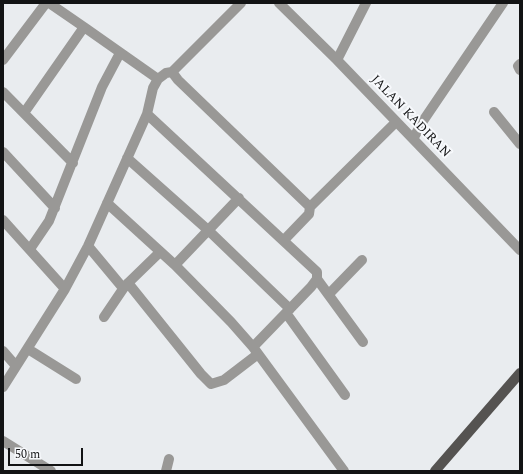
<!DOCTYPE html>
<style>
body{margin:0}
#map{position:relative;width:523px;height:474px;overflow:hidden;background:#e9ecef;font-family:Spectral,serif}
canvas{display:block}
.frame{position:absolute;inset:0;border:4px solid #121314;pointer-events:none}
.scale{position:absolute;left:8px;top:448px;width:75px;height:18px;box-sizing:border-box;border:2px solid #121314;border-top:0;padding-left:5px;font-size:12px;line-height:14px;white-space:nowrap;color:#121314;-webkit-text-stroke:3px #f7f9fc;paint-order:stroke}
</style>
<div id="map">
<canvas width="523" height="474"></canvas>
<div class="frame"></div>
<div class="scale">50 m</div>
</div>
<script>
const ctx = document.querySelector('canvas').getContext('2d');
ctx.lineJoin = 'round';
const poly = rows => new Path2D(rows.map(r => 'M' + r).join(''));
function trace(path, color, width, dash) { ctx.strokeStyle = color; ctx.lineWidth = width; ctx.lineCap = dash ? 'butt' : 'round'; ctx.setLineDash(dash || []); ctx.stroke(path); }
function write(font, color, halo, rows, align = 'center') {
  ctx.font = font + ' Spectral,serif'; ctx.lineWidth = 4; ctx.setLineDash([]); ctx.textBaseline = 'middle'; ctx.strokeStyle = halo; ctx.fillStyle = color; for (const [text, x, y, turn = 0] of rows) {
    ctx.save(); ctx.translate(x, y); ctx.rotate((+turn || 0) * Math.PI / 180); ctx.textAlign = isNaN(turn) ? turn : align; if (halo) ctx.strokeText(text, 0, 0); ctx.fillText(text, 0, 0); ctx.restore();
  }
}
trace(poly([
 [279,3,337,60,520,250],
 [84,27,158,79],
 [3,60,46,3],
 [337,60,366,3],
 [520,64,518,66,520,70],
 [172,72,178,80,310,207,309,214,284,240],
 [3,92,73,163],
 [494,112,520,144],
 [24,113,84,27,49,3],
 [147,114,317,272,317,279,311,287,253,347],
 [413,139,423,121,503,3],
 [3,152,55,208],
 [127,158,208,230,290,309],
 [107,203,175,265,231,322,253,347,344,471],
 [310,207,396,122],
 [3,220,65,289],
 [88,246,123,288],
 [30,249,49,221,102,87,120,53],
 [175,265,239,198],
 [317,279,363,342],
 [128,283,201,374,211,384,224,380,258,354],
 [329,294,362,260],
 [286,313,345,395],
 [104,317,125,286,160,252],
 [28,349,76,379],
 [3,351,16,366],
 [3,387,65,289,88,246,147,114,153,88,158,79,166,73,172,72,241,3],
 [3,441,51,471],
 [166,471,169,459]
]), '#999896', 10);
trace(poly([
 [435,471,520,373]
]), '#555351', 10);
write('13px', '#121314', '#f7f9fc', [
 ["JALAN KADIRAN",410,117,46]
]);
</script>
